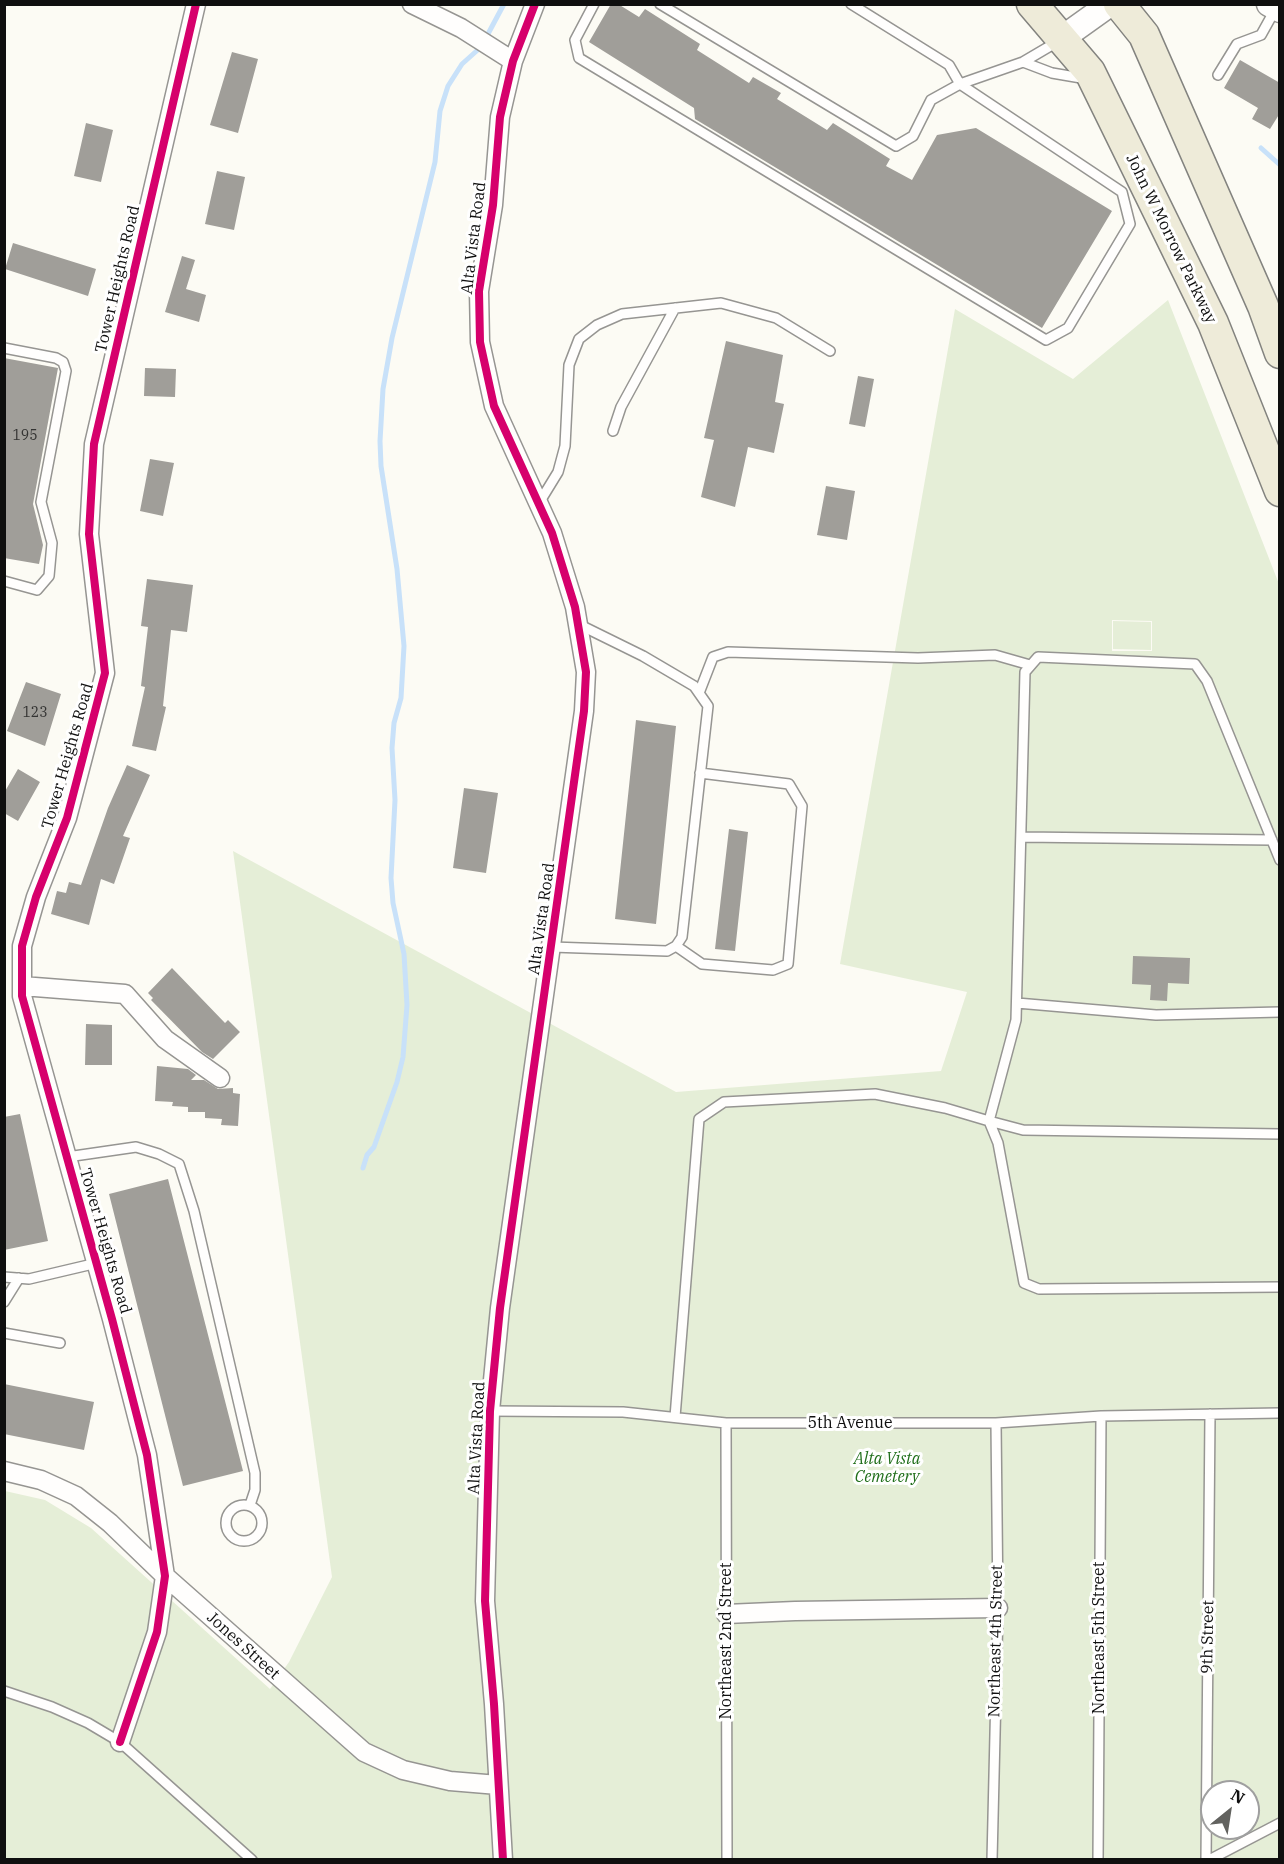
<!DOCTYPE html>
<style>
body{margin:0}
#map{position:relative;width:1284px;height:1864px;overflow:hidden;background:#fcfbf4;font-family:"IBM Plex Serif",serif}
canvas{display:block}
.frame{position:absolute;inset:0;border:6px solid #0f0f0f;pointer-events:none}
.north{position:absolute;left:1200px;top:1780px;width:60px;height:60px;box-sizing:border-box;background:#fff;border:2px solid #9f9f9f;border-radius:50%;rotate:30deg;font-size:16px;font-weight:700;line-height:24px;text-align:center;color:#0f0f0f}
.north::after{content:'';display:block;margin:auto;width:21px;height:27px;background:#62625f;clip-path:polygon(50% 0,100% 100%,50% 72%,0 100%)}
</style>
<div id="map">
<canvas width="1284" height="1864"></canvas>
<div class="frame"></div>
<div class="north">N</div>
</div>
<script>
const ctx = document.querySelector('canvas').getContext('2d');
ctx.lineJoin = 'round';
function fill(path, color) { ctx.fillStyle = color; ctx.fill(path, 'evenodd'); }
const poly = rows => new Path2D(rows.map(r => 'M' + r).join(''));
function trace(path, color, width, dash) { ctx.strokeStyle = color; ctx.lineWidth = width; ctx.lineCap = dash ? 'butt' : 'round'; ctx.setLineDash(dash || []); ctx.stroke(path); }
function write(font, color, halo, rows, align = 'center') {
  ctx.font = font + ' "IBM Plex Serif",serif'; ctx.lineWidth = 6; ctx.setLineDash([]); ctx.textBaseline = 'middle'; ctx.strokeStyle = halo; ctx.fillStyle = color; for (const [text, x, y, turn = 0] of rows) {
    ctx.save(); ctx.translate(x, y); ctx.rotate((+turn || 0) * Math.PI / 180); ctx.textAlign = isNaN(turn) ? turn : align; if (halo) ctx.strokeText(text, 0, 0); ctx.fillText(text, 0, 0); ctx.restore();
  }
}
fill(poly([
 [1168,300,1279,584,1279,1859,5,1860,5,1491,45,1500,91,1528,270,1689,289,1662,332,1577,233,851,676,1092,941,1071,967,992,840,964,955,309,1073,379],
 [1112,620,1152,621,1152,651,1112,651],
 [1212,1792,1248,1792,1248,1828,1212,1828],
 [1113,621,1151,622,1151,650,1113,649]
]), '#e5eed7');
trace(poly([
 [1261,148,1280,165],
 [363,1168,367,1155,374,1147,397,1082,403,1057,407,1005,404,954,393,903,391,878,395,800,392,748,394,723,401,698,404,646,397,569,381,466,380,441,383,389,392,338,435,162,440,111,448,86,462,64,481,47,504,4]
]), '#c8e1f9', 5);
fill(poly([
 [611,4,618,4,639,17,645,9,700,44,697,50,749,83,753,77,781,93,777,99,827,130,833,123,890,159,886,166,912,180,937,135,976,128,1112,211,1042,328,695,119,694,108,589,42],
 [232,52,258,59,238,133,210,125],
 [1240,60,1280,83,1280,113,1270,129,1252,119,1258,108,1224,88],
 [86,123,113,130,101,182,74,176],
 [217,171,245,177,234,230,205,224],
 [13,243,96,269,88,296,5,269],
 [182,256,195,260,186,289,206,295,199,322,165,312],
 [726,341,783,355,775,402,784,404,774,453,748,447,735,507,701,497,714,440,704,438],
 [4,358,58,368,33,504,43,545,39,564,4,558],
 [145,368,176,369,175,397,144,396],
 [858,376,874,379,865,427,849,424],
 [150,459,174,463,163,516,140,511],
 [826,486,855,491,847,540,817,535],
 [147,579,193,585,187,632,171,630,163,706,166,707,156,751,132,746,145,687,141,686,148,627,141,626],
 [26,682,61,694,45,746,7,731],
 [636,720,676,726,656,924,615,919],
 [127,765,150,775,123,836,130,838,114,884,101,879,89,925,51,914,57,891,66,893,69,882,81,885,108,808],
 [18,769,40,782,18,821,4,813,4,793],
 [464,788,498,793,486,873,453,868],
 [729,829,748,832,735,951,715,949],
 [1133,956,1190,958,1189,984,1168,983,1167,1001,1150,1000,1151,985,1132,984],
 [172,968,225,1023,228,1020,240,1032,213,1059,202,1052,151,1000,153,998,148,993],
 [86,1024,112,1025,112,1065,85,1065],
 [157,1066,188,1069,196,1075,191,1080,204,1080,218,1089,233,1088,233,1093,240,1094,238,1126,221,1125,222,1119,205,1118,205,1112,188,1112,188,1107,172,1106,173,1102,155,1101],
 [20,1114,48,1241,4,1250,4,1117],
 [168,1179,243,1471,183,1486,109,1194],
 [4,1384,94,1402,84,1450,4,1434]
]), '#a09e99');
const service = poly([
 [594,4,575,40,579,58,1046,340,1068,328,1130,224,1122,192,960,84,931,100,913,136,896,146,660,4],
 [851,4,949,65,960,84,1023,62,1057,42],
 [1023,62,1052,73,1087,79],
 [1218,75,1237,44,1261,35,1276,8],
 [4,348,56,358,63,362,66,371,41,502,52,543,49,576,37,590,4,581],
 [613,431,621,407,675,308],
 [539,503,558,472,565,446,569,365,579,339,597,325,622,314,721,303,776,318,830,351],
 [699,693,713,657,728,652,918,658,995,655,1030,665],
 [1022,837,1272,840],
 [676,946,702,964,773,970,788,964,802,806,789,784,700,773],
 [552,947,667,951,676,946,682,937,708,706,694,686,643,656,578,624],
 [1017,1003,1156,1015,1280,1012],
 [989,1121,998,1143,1024,1283,1039,1289,1280,1287],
 [989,1121,1023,1130,1280,1134],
 [67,1157,136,1147,159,1154,179,1164,194,1211,255,1473,255,1490,250,1505],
 [4,1277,29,1279,97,1263],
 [4,1302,19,1278],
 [4,1333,60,1343],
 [490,1411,623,1412,726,1423,996,1423,1101,1416,1280,1413],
 [675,1417,699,1119,724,1102,875,1094,945,1108,989,1121,1016,1020,1025,672,1038,657,1195,664,1207,681,1280,860],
 [726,1423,727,1860],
 '226 1523a18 18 0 1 1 36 0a18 18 0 1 1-36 0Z',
 [4,1691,52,1707,88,1723,120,1742,252,1860],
 [992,1860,998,1608,996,1423],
 [1098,1860,1101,1416],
 [1206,1860,1210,1414],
 [1209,1860,1280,1823]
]);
const minor = poly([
 [412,4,461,28,513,61],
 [22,986,125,994,165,1039,220,1078],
 [4,1471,41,1480,76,1496,110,1523,165,1576,364,1752,403,1770,450,1781,498,1785],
 [726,1614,795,1611,998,1608],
 [120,1742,157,1632,165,1576,147,1455,112,1319,22,996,22,946,36,897,67,818,105,673,89,534,94,444,196,4],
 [503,1860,494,1704,485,1601,490,1411,500,1308,584,711,586,672,575,607,552,533,494,406,480,342,479,291,493,205,500,117,513,61,535,4]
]);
const tertiary = poly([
 [1269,4,1280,10],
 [1061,39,1110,4]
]);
const primary = poly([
 [1032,4,1090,72,1213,323,1280,491],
 [1119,4,1144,35,1263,306,1280,353]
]);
trace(service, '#969592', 12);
trace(minor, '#969592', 21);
trace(tertiary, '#969592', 27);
trace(primary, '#83837f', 33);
trace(service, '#fffefd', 9);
trace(minor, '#fffefd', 18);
trace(tertiary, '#fffefd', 24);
trace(primary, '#eeebd9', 30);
trace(poly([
 [120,1742,157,1632,165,1576,147,1455,112,1319,22,996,22,946,36,897,67,818,105,673,89,534,94,444,196,4],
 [503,1860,494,1704,485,1601,490,1411,500,1308,584,711,586,672,575,607,552,533,494,406,480,342,479,291,493,205,500,117,513,61,535,4]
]), '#d6006c', 8);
write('14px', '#333332', null, [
 ["195",25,436],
 ["123",35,713]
]);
write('16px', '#0f0f0f', '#fff', [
 ["Alta Vista Road",474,238,-83],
 ["John W Morrow Parkway",1171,239,64],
 ["Tower Heights Road",118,279,-77],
 ["Tower Heights Road",68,756,-74],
 ["Alta Vista Road",542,919,-82],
 ["Tower Heights Road",105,1241,74],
 ["5th Avenue",850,1423],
 ["Alta Vista Road",477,1438,-87],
 ["9th Street",1208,1637,-89],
 ["Northeast 5th Street",1099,1638,-90],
 ["Northeast 2nd Street",726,1641,-90],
 ["Northeast 4th Street",996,1641,-89],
 ["Jones Street",243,1646,42]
]);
write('italic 16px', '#1f6e19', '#fff', [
 ["Alta Vista",887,1459],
 ["Cemetery",887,1477]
]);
</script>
